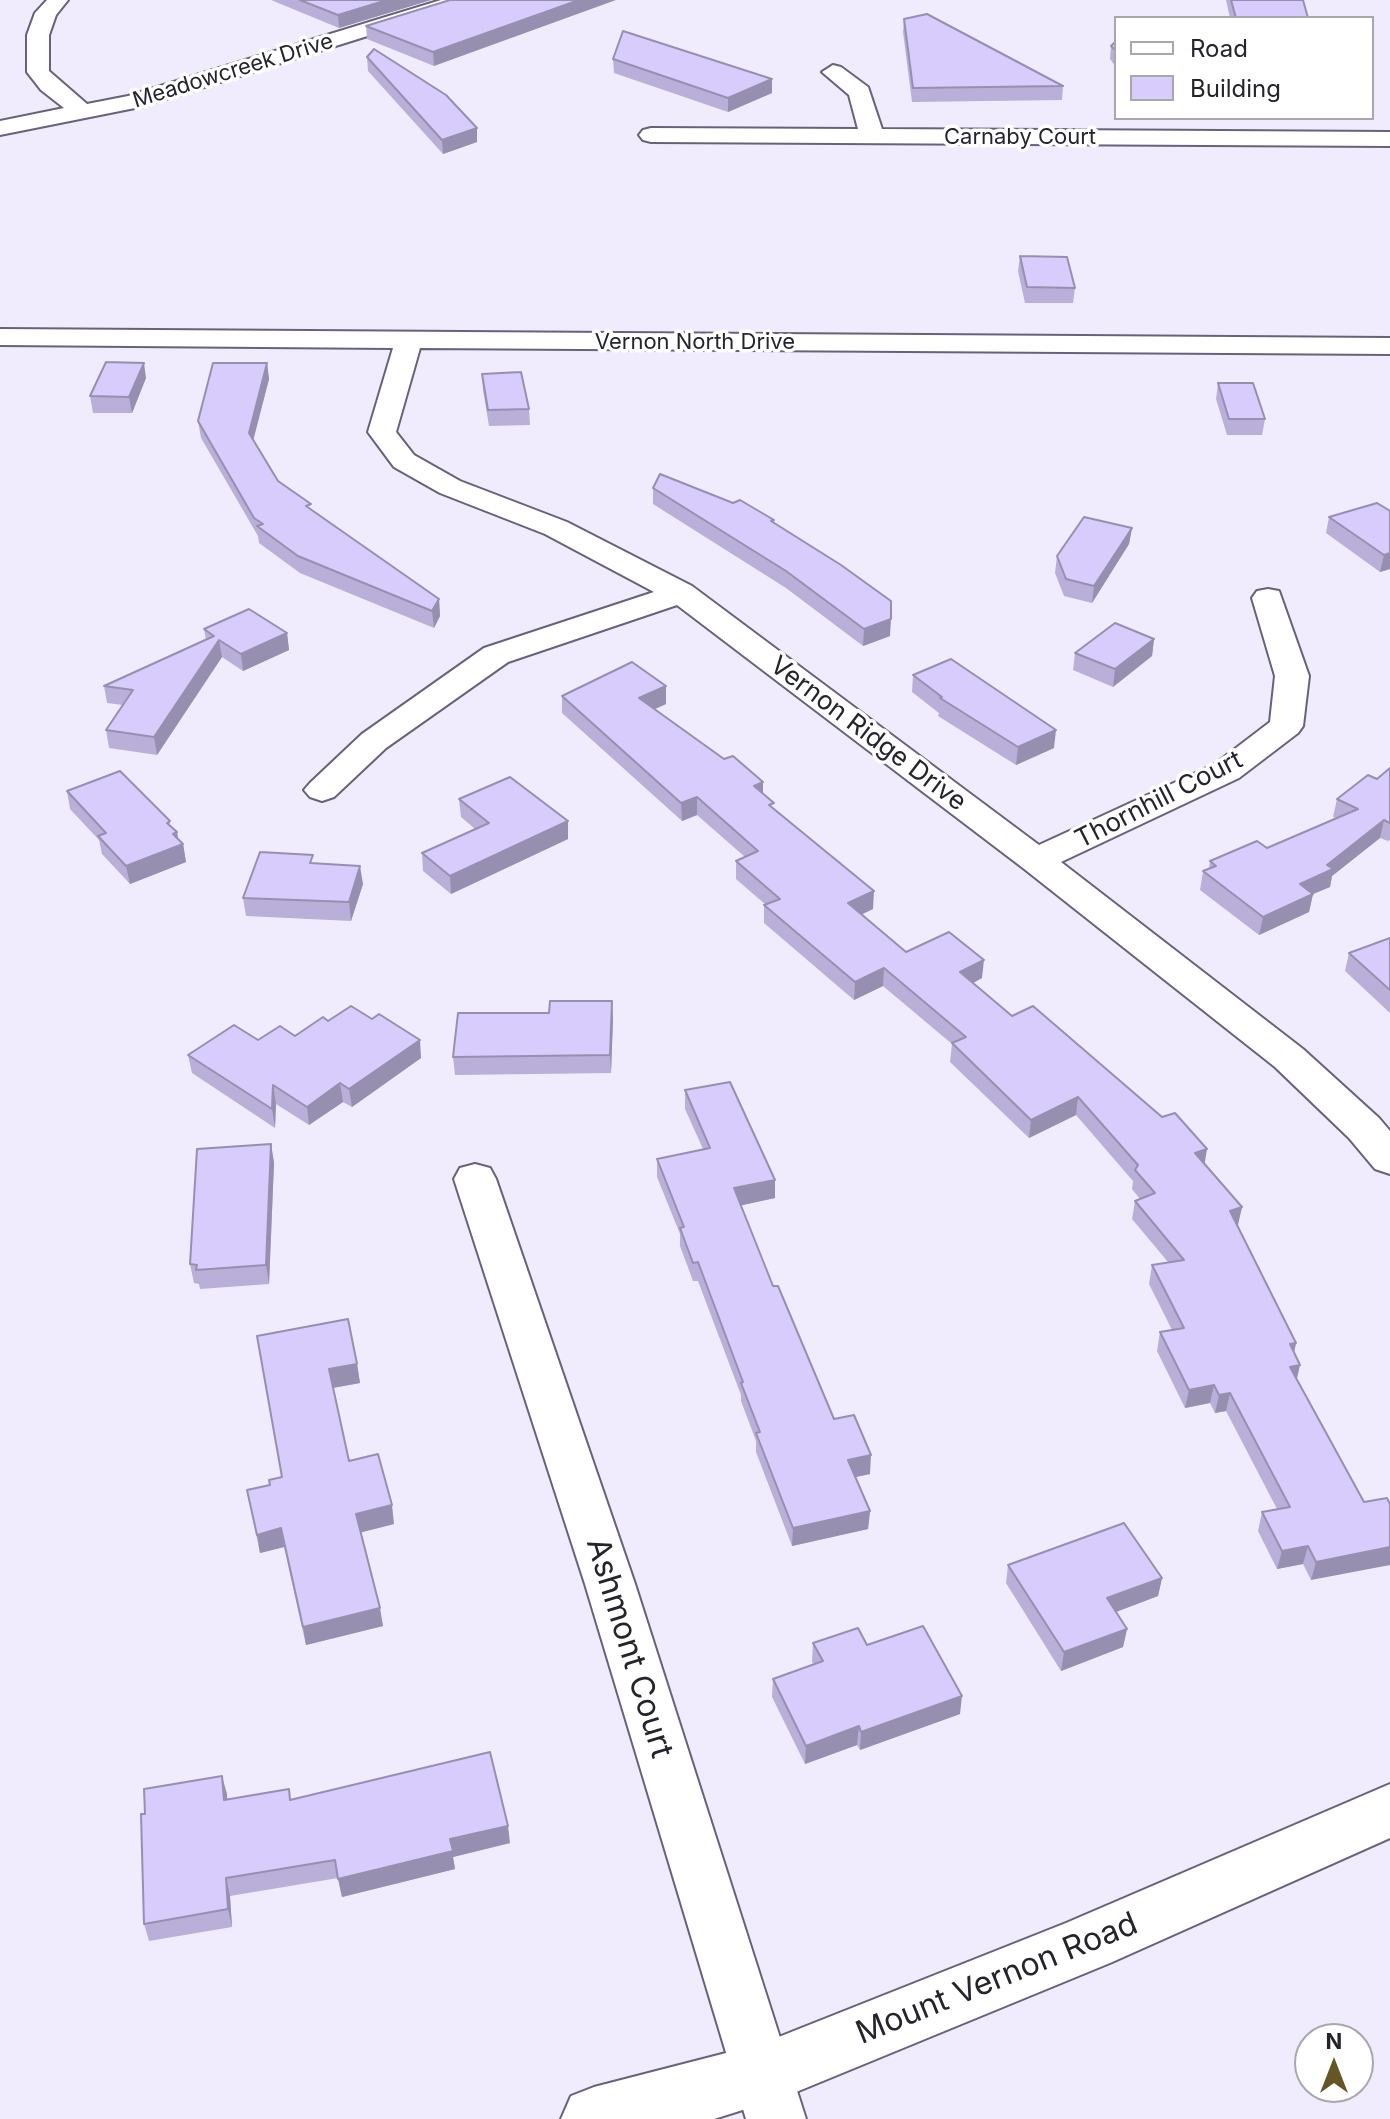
<!DOCTYPE html>
<style>
body{margin:0}
#map{position:relative;width:1390px;height:2119px;overflow:hidden;background:#f0ecfd;font-family:Inter,sans-serif}
canvas{display:block}
.legend{position:absolute;left:1114px;top:16px;width:260px;height:104px;box-sizing:border-box;background:#fff;border:2px solid #a8a7ab;margin:0;padding:10px 14px;list-style:none;font-size:24px;color:#25232d}
.legend li{display:flex;align-items:center;gap:16px;height:40px}
.legend b{width:40px;border:2px solid #a8a7ab}
.north{position:absolute;left:1294px;top:2023px;width:80px;height:80px;box-sizing:border-box;background:#fff;border:2px solid #a8a7ab;border-radius:50%;rotate:0deg;font-size:22px;font-weight:700;line-height:32px;text-align:center;color:#25232d}
.north::after{content:'';display:block;margin:auto;width:28px;height:36px;background:#645724;clip-path:polygon(50% 0,100% 100%,50% 72%,0 100%)}
</style>
<div id="map">
<canvas width="1390" height="2119"></canvas>
<ul class="legend">
<li><b style="height:10px;background:#fff"></b>Road</li>
<li><b style="height:22px;background:#d8ccfc"></b>Building</li>
</ul>
<div class="north">N</div>
</div>
<script>
const ctx = document.querySelector('canvas').getContext('2d');
ctx.lineJoin = 'round';
const poly = rows => new Path2D(rows.map(r => 'M' + r).join(''));
function trace(path, color, width, dash) { ctx.strokeStyle = color; ctx.lineWidth = width; ctx.lineCap = dash ? 'butt' : 'round'; ctx.setLineDash(dash || []); ctx.stroke(path); }
function fill(path, color) { ctx.fillStyle = color; ctx.fill(path, 'evenodd'); }
function write(font, color, halo, rows, align = 'center') {
  ctx.font = font + ' Inter,sans-serif'; ctx.lineWidth = 7; ctx.setLineDash([]); ctx.textBaseline = 'middle'; ctx.strokeStyle = halo; ctx.fillStyle = color; for (const [text, x, y, turn = 0] of rows) {
    ctx.save(); ctx.translate(x, y); ctx.rotate((+turn || 0) * Math.PI / 180); ctx.textAlign = isNaN(turn) ? turn : align; if (halo) ctx.strokeText(text, 0, 0); ctx.fillText(text, 0, 0); ctx.restore();
  }
}
const street = poly([
 [47,0,68,0,56,15,49,35,49,71,87,104,128,96,441,0,473,0,470,4,140,107,0,135,0,121,64,108,41,90,27,72,27,35,35,13,47,0],
 [833,65,841,67,868,87,882,129,1390,132,1390,146,651,142,643,140,639,135,643,130,651,128,858,129,849,95,822,72,833,65],
 [0,329,1390,338,1390,354,420,348,396,432,414,455,460,481,567,522,692,586,1039,845,1215,764,1270,722,1275,676,1252,598,1257,591,1268,589,1279,591,1309,676,1303,726,1298,733,1239,778,1061,862,1303,1049,1379,1118,1390,1131,1390,1174,1375,1169,1349,1138,1275,1067,1023,868,677,605,508,662,386,748,334,797,322,801,310,797,304,790,310,783,362,734,484,648,654,592,545,534,440,493,394,467,368,432,393,348,0,345,0,329],
 [475,1164,490,1168,496,1179,635,1584,806,2119,746,2119,585,1584,454,1179,460,1168,475,1164]
]);
const secondary = poly([
 [1390,1784,1390,1838,1110,1963,784,2097,714,2119,561,2119,571,2096,594,2087,761,2044,1066,1923,1390,1784]
]);
trace(street, '#68617b', 4);
trace(secondary, '#68617b', 4);
fill(street, '#fff');
fill(secondary, '#fff');
fill(poly([
 [271,0,431,0,339,28],
 [450,0,434,66,367,39,366,26],
 [1226,0,1303,0,1308,18,1230,18],
 [904,19,1063,86,1062,100,912,102,903,32],
 [1116,41,1116,67,1110,59,1111,46],
 [367,57,477,128,477,142,443,154,368,71],
 [613,59,772,79,772,93,728,112,614,73],
 [1020,256,1075,288,1073,303,1025,303,1018,271],
 [267,363,269,379,253,440,278,481,311,510,439,599,440,616,434,628,300,573,259,543,258,536,201,438,198,421],
 [482,374,529,409,530,425,489,426,483,390],
 [146,378,132,413,93,413,90,396],
 [1218,383,1265,419,1262,435,1227,435,1216,399],
 [653,488,774,520,774,523,890,636,863,646,786,588,653,504],
 [1377,503,1390,569,1380,572,1326,533,1329,517],
 [1132,528,1129,544,1092,603,1064,596,1055,573,1057,556],
 [204,629,287,633,289,650,243,671,222,657,157,755,109,748,106,730,123,705,107,703,104,686,206,640],
 [1154,639,1152,656,1113,687,1073,670,1075,653],
 [913,675,1054,748,1016,765,938,716,939,713,912,692],
 [562,696,666,704,654,709,763,793,774,810,873,909,861,915,906,952,982,978,973,983,1012,1016,1204,1164,1242,1207,1237,1226,1296,1343,1294,1353,1297,1379,1364,1502,1311,1580,1303,1564,1277,1569,1258,1531,1262,1512,1277,1509,1226,1411,1215,1413,1210,1403,1185,1408,1157,1351,1160,1332,1172,1330,1149,1284,1152,1265,1168,1262,1132,1219,1135,1201,1140,1199,1132,1189,1133,1181,1076,1115,1029,1138,950,1062,952,1044,883,986,854,1000,764,923,764,905,766,905,736,879,736,861,745,857,697,815,682,821,562,713],
 [1390,768,1390,840,1388,841,1380,838,1332,876,1330,887,1313,894,1309,912,1259,935,1200,890,1203,871,1209,869,1210,861,1267,848,1336,818,1333,817,1337,799,1377,779],
 [67,791,170,821,170,826,177,832,178,839,183,844,186,862,130,884,102,854,99,840,70,809],
 [459,799,568,839,451,894,423,871,422,853,475,829,461,817],
 [314,863,363,884,351,921,246,916,243,898],
 [1390,938,1390,1013,1345,971,1349,953],
 [613,1019,611,1073,455,1075,453,1057],
 [328,1021,421,1058,352,1107,343,1102,309,1125,276,1104,275,1128,192,1073,188,1055,295,1036],
 [685,1090,775,1180,775,1198,741,1205,773,1286,834,1419,870,1474,855,1477,870,1511,868,1529,792,1546,756,1452,756,1441,741,1401,741,1395,698,1281,693,1281,680,1246,680,1234,657,1177,657,1159,703,1149,685,1109],
 [271,1144,274,1163,269,1284,200,1289,199,1284,194,1283,190,1264],
 [257,1336,357,1364,360,1383,333,1388,349,1461,394,1524,361,1532,383,1626,306,1645,284,1547,260,1553,247,1490,270,1485,282,1477],
 [1008,1565,1162,1578,1158,1596,1115,1612,1127,1629,1123,1647,1061,1671,1006,1583],
 [813,1643,867,1645,960,1714,860,1750,857,1745,805,1764,772,1697,773,1679,814,1664,812,1662],
 [227,1794,227,1799,292,1799,510,1843,453,1857,455,1869,342,1897,338,1878,230,1896,232,1927,149,1941,144,1924,145,1814]
]), '#baafd9');
fill(poly([
 [387,0,431,0,339,28,338,15],
 [579,0,616,0,434,66,433,52],
 [772,79,772,93,728,112,728,98],
 [477,128,477,142,443,154,442,140],
 [144,363,146,378,132,413,129,397],
 [267,363,269,379,251,449,249,433],
 [1132,528,1129,544,1092,603,1094,586],
 [1390,553,1390,569,1380,572,1384,555],
 [439,599,440,616,434,628,432,611],
 [891,619,890,636,863,646,864,629],
 [287,633,289,650,243,671,241,654],
 [1154,639,1152,656,1113,687,1115,669],
 [219,640,222,657,157,755,154,737],
 [666,686,666,704,640,716,639,698],
 [1056,730,1054,748,1016,765,1018,747],
 [763,782,763,800,754,786],
 [697,797,697,815,682,821,681,803],
 [1384,820,1380,838,1332,876,1330,887,1313,894,1309,912,1259,935,1263,917,1300,884,1327,865],
 [568,821,568,839,451,894,450,876],
 [177,832,179,845,183,844,186,862,130,884,126,866],
 [360,866,363,884,351,921,349,902],
 [874,891,873,909,847,921,848,903],
 [984,960,982,978,958,991,960,972],
 [884,968,883,986,854,1000,855,982],
 [612,1001,613,1019,611,1073,610,1055],
 [420,1040,421,1058,352,1107,349,1089],
 [340,1083,343,1102,309,1125,307,1107],
 [273,1085,276,1104,275,1128,272,1109],
 [1078,1097,1076,1115,1029,1138,1031,1120],
 [271,1144,274,1163,269,1284,266,1265],
 [1207,1149,1204,1168,1195,1153],
 [775,1180,775,1198,734,1207,734,1188],
 [1242,1207,1238,1225,1226,1230,1230,1211],
 [1296,1343,1292,1362,1290,1344],
 [357,1364,360,1383,332,1388,329,1369],
 [1300,1365,1296,1383,1290,1367],
 [1214,1385,1210,1403,1185,1408,1189,1390],
 [1230,1393,1226,1411,1215,1413,1219,1395],
 [871,1455,870,1474,847,1479,848,1460],
 [392,1505,394,1524,359,1533,356,1514],
 [870,1511,868,1529,792,1546,793,1528],
 [281,1528,284,1547,260,1553,257,1535],
 [1308,1546,1303,1564,1277,1569,1282,1551],
 [1390,1547,1390,1565,1311,1580,1316,1562],
 [1162,1578,1158,1596,1103,1617,1107,1598],
 [380,1608,383,1626,306,1645,303,1627],
 [1127,1629,1123,1647,1061,1671,1064,1652],
 [962,1696,960,1714,860,1750,861,1732],
 [859,1726,857,1745,805,1764,806,1746],
 [222,1776,227,1794,228,1818,224,1800],
 [508,1826,510,1843,453,1857,455,1869,342,1897,338,1879,450,1839],
 [226,1878,230,1896,232,1927,228,1909]
]), '#978fb0');
const building = poly([
 [300,0,387,0,338,15,300,0],
 [450,0,579,0,433,52,366,26,450,0],
 [1231,0,1303,0,1308,18,1236,18,1231,0],
 [927,14,1063,86,913,88,904,19,927,14],
 [623,31,772,79,728,98,613,59,623,31],
 [1116,41,1116,51,1111,46,1116,41],
 [374,49,446,95,477,128,442,140,367,57,374,49],
 [1020,256,1067,257,1075,288,1027,287,1020,256],
 [106,362,144,363,129,397,90,396,106,362],
 [213,363,267,363,249,433,278,481,311,504,306,506,439,599,432,611,298,556,257,526,263,524,254,518,198,421,213,363],
 [521,372,529,409,488,410,482,374,521,372],
 [1218,383,1253,383,1265,419,1229,419,1218,383],
 [660,474,733,503,740,500,774,520,771,521,841,565,891,601,891,619,864,629,786,571,653,488,660,474],
 [1377,503,1390,511,1390,553,1384,555,1329,517,1377,503],
 [1084,517,1132,528,1094,586,1066,579,1057,556,1084,517],
 [249,609,287,633,241,654,219,640,154,737,106,730,133,690,104,686,214,636,204,629,249,609],
 [1115,623,1154,639,1115,669,1075,653,1115,623],
 [951,659,1056,730,1018,747,940,698,942,697,913,675,951,659],
 [632,662,666,686,639,698,724,759,733,756,763,782,754,786,774,803,769,805,874,891,848,903,906,952,949,932,984,960,960,972,1012,1016,1033,1006,1162,1117,1175,1113,1207,1149,1195,1153,1242,1207,1230,1211,1296,1343,1290,1344,1300,1365,1290,1367,1364,1502,1387,1498,1390,1504,1390,1547,1316,1562,1308,1546,1282,1551,1262,1512,1290,1507,1230,1393,1219,1395,1214,1385,1189,1390,1160,1332,1184,1328,1152,1265,1184,1260,1135,1201,1155,1193,1135,1170,1138,1165,1078,1097,1031,1120,952,1043,966,1037,884,968,855,982,764,905,780,899,736,861,758,851,697,797,681,803,562,696,632,662],
 [1390,768,1390,823,1384,820,1327,865,1333,869,1300,884,1313,894,1263,917,1203,871,1216,866,1210,861,1257,841,1267,848,1358,809,1337,799,1368,775,1377,779,1390,768],
 [120,771,170,821,167,823,177,832,173,834,183,844,126,866,98,836,106,833,67,791,120,771],
 [510,777,568,821,450,876,422,853,489,823,459,799,510,777],
 [260,852,313,855,310,863,360,866,349,902,243,898,260,852],
 [1390,938,1390,990,1349,953,1390,938],
 [550,1001,612,1001,610,1055,453,1057,458,1013,549,1013,550,1001],
 [351,1006,372,1019,379,1014,420,1040,349,1089,340,1083,307,1107,273,1085,272,1109,188,1055,234,1025,258,1040,280,1026,295,1036,323,1017,328,1021,351,1006],
 [730,1082,775,1180,734,1188,773,1286,778,1286,834,1419,854,1415,871,1455,848,1460,870,1511,793,1528,756,1433,760,1432,741,1383,743,1382,698,1262,693,1263,680,1228,684,1227,657,1159,710,1148,685,1090,730,1082],
 [271,1144,266,1265,196,1270,197,1265,190,1264,197,1149,271,1144],
 [348,1319,357,1364,329,1369,349,1461,378,1454,392,1505,356,1514,380,1608,303,1627,281,1528,257,1535,247,1490,270,1485,269,1480,282,1477,257,1336,348,1319],
 [1124,1523,1162,1578,1107,1598,1127,1629,1064,1652,1008,1565,1124,1523],
 [923,1626,962,1696,861,1732,859,1726,806,1746,773,1679,823,1661,813,1643,858,1628,867,1645,923,1626],
 [490,1752,508,1826,450,1839,453,1851,338,1879,335,1860,226,1878,228,1909,144,1924,141,1814,145,1814,144,1789,222,1776,224,1800,289,1789,290,1800,490,1752]
]);
fill(building, '#d8ccfc');
trace(building, '#978fb0', 2);
write('22px', '#25232d', '#fff', [
 ["Meadowcreek Drive",233,71,-17],
 ["Carnaby Court",1020,137],
 ["Vernon North Drive",695,342]
]);
write('26px', '#25232d', '#fff', [
 ["Vernon Ridge Drive",868,734,37],
 ["Thornhill Court",1159,800,-27]
]);
write('32px', '#25232d', '#fff', [
 ["Ashmont Court",629,1648,73],
 ["Mount Vernon Road",997,1979,-22]
]);
</script>
